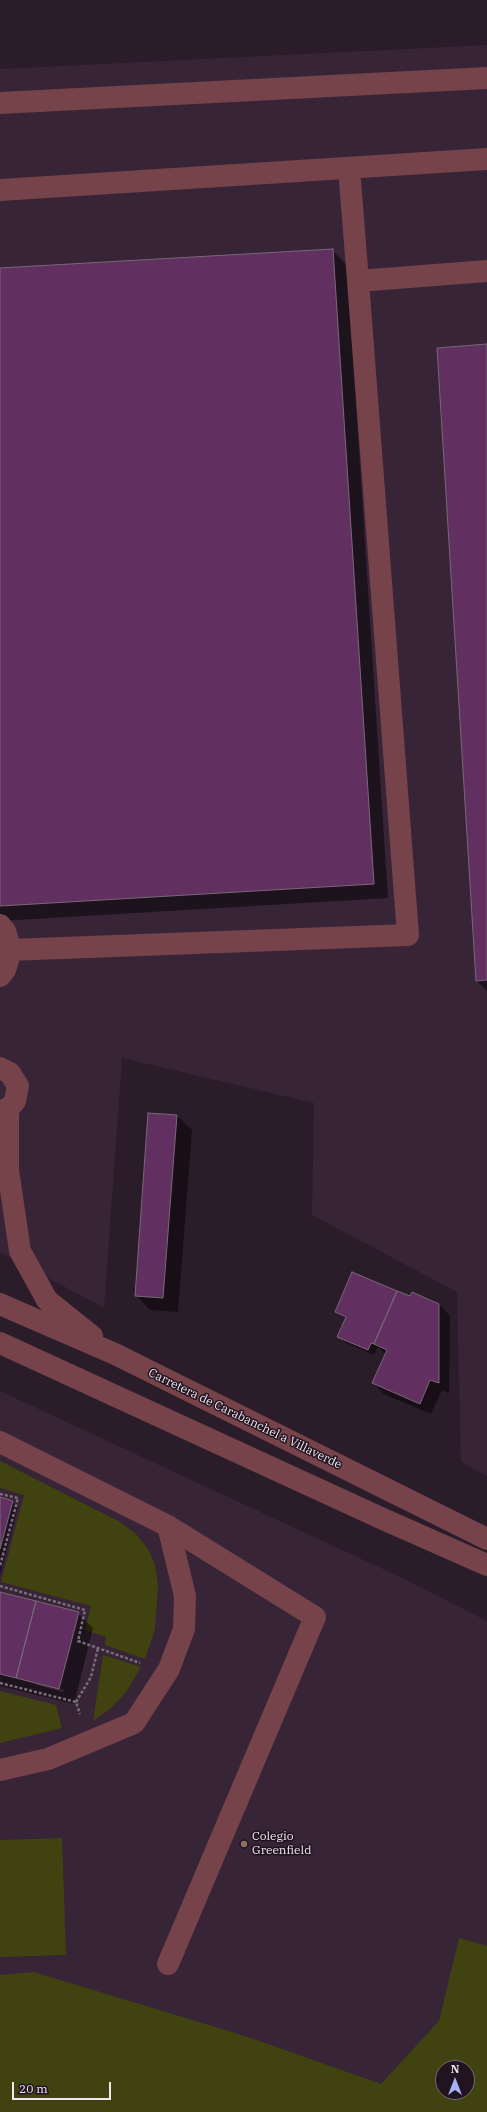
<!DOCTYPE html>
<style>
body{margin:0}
#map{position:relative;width:487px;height:2112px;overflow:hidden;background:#2b1c2a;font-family:"IBM Plex Serif",serif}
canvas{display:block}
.north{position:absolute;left:435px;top:2060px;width:40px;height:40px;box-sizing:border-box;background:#211320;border:1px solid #746873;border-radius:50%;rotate:0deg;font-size:11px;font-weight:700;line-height:16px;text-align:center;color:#f1e7f0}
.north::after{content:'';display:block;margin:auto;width:14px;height:18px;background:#a8b0fc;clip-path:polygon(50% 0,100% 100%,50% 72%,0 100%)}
.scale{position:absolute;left:12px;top:2082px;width:99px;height:18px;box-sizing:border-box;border:2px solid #f1e7f0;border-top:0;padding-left:5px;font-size:12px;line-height:14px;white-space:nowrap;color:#f1e7f0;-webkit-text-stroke:3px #211320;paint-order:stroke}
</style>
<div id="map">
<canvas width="487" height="2112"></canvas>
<div class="north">N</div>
<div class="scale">20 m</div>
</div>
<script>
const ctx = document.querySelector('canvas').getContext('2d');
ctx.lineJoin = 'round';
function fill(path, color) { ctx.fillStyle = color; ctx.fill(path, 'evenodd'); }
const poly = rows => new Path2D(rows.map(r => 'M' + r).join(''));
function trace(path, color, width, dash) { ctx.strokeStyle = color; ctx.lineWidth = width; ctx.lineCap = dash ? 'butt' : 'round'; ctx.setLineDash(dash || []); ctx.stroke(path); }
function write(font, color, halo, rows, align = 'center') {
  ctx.font = font + ' "IBM Plex Serif",serif'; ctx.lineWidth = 3; ctx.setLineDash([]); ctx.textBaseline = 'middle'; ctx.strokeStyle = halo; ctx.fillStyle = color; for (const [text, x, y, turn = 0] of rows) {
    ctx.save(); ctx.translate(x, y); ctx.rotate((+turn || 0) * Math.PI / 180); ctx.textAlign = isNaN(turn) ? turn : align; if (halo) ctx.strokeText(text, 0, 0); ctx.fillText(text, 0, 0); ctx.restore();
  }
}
fill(poly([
 [487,45,487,1476,461,1462,457,1292,312,1215,314,1103,122,1058,104,1308,0,1252,0,69],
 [0,1391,398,1576,487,1621,487,2112,0,2112],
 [443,2068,467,2068,467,2092,443,2092]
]), '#382437');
fill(poly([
 [0,1461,120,1522,136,1534,148,1549,155,1565,158,1585,155,1629,145,1659,105,1645,106,1637,85,1630,91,1606,1,1582,24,1495,0,1488],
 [103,1655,141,1667,127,1691,112,1707,93,1721],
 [0,1691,56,1705,62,1728,0,1743],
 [62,1838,66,1955,0,1957,0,1840],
 [459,1938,487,1946,487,2112,0,2112,0,1975,34,1972,248,2037,381,2084,439,2021],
 [443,2068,467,2068,467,2092,443,2092]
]), '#404310');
fill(poly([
 [332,250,347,265,388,898,0,921,0,269],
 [487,345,487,991,477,981],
 [177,1116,192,1130,178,1312,150,1310,136,1295],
 [411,1298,439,1304,450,1316,449,1393,442,1390,431,1414,384,1394,373,1383,386,1355,379,1348,377,1348,374,1355,344,1342,338,1336,346,1319,336,1312],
 [0,1498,12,1502,18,1507,0,1576],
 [0,1593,78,1613,93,1628,74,1704,0,1686],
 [36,1682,64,1690,63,1692,36,1685]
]), '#0007');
const building = poly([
 [333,249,374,884,0,906,0,268,333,249],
 [487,344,487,980,476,981,437,348,487,344],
 [148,1113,177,1115,163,1298,135,1296,148,1113],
 [352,1272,397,1291,374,1344,371,1343,368,1350,337,1337,346,1317,335,1312,352,1272],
 [397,1291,410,1296,412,1292,439,1304,439,1383,430,1380,420,1404,372,1383,387,1350,374,1344,397,1291],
 [0,1497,13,1501,0,1549,0,1497],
 [0,1592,36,1601,16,1678,0,1674,0,1592],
 [36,1601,79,1612,59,1689,16,1678,36,1601]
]);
fill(building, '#623060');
trace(building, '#796778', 1);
trace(poly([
 [0,1494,18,1498,0,1566],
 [0,1586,85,1610,78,1641,140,1663],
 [0,1683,76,1702,80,1714],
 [76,1702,91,1677,98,1648]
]), '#7a6d79', 2.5, [3, 2]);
trace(poly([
 [0,103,487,78],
 [349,168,358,281],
 [0,190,487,159],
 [0,925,5,931,9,944,9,957,5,970,0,976],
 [9,950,408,935,358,281,487,271],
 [0,1068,10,1073,18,1086,15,1101,10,1107,0,1112],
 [8,1108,8,1170,20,1251,47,1300,92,1336],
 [0,1304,115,1354,487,1539],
 [0,1343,383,1519,487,1565],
 [0,1442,168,1526,315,1617,168,1964],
 [0,1770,48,1759,134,1723,169,1669,184,1629,185,1596,168,1526]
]), '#754349', 22);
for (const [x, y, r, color] of [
 [244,1844,4,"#8d6e63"]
]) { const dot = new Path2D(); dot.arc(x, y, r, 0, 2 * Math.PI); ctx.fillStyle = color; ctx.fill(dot); trace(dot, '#211320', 1.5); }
write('12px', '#f1e7f0', '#211320', [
 ["Carretera de Carabanchel a Villaverde",245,1419,26]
]);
write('12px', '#f1e7f0', '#211320', [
 ["Colegio",252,1837],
 ["Greenfield",252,1851]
], 'left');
</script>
